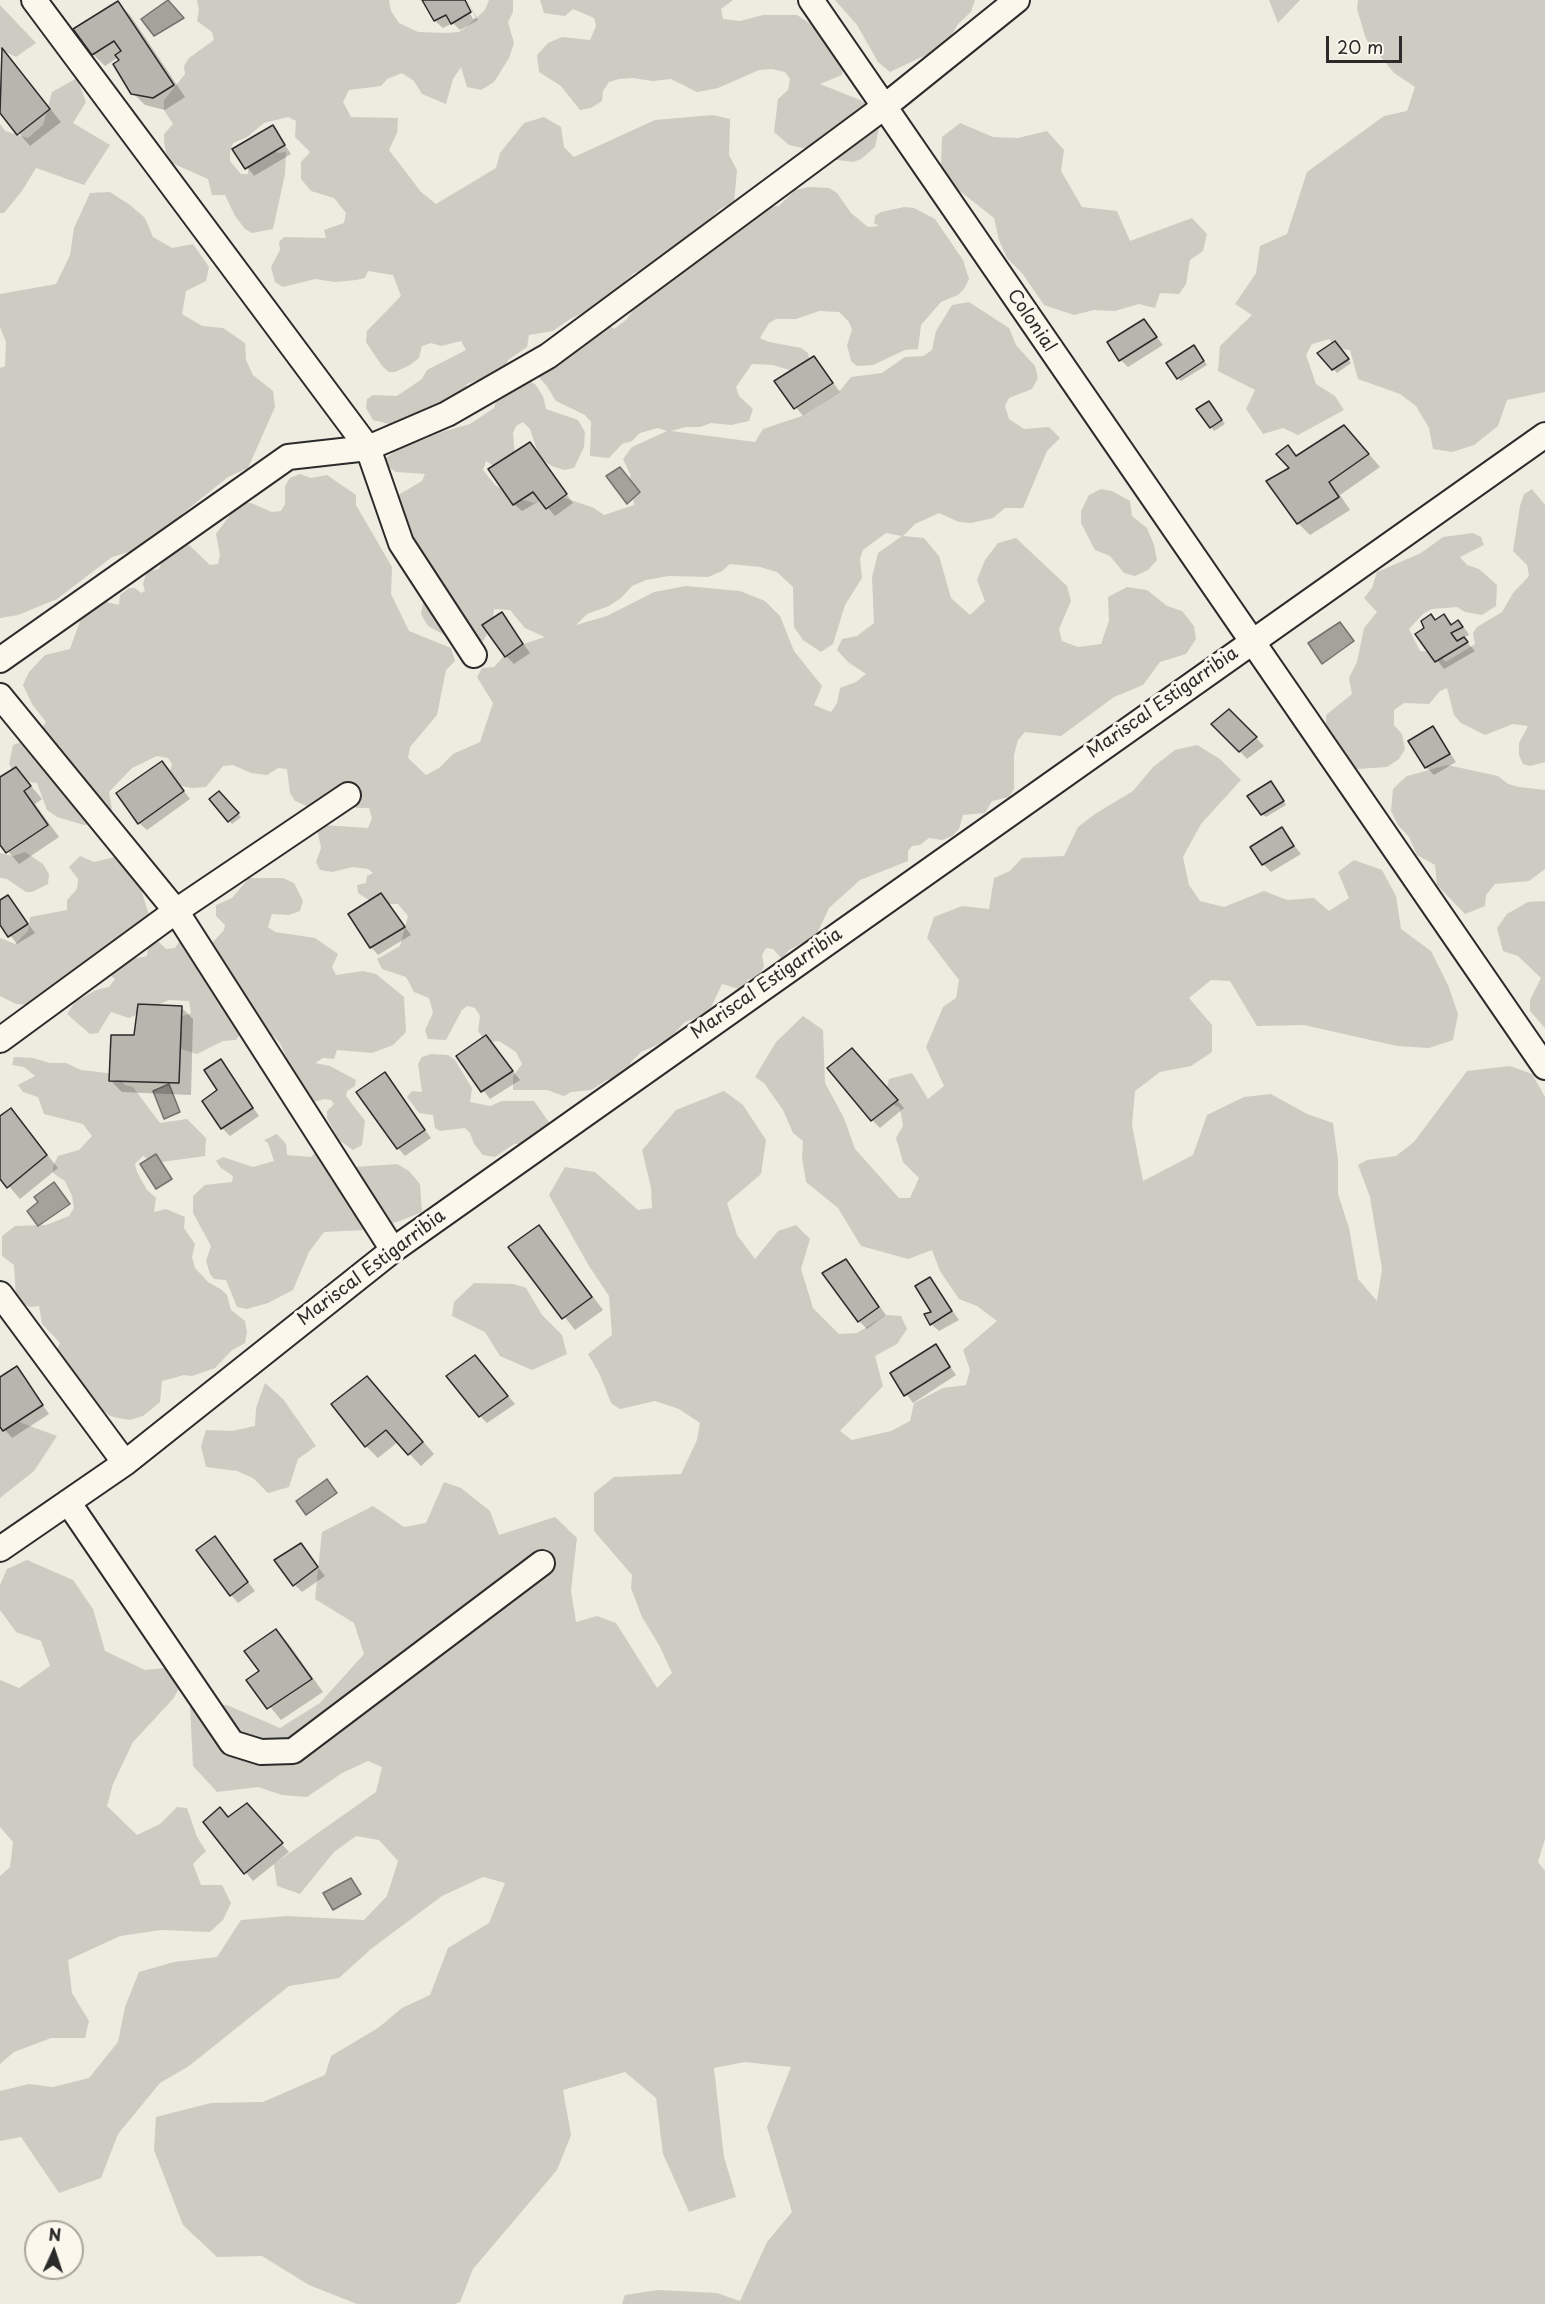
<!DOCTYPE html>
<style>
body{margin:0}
#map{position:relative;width:1545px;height:2304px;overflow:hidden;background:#eeebe0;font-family:"Playpen Sans",sans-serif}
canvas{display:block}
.north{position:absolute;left:24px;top:2220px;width:60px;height:60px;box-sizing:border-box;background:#fbf7ec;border:2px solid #a8a59f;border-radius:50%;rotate:3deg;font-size:16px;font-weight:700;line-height:24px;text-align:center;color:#2b2b2b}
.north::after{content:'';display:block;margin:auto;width:21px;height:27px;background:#2b2b2b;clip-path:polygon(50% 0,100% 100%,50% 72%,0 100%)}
.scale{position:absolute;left:1326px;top:36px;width:76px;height:27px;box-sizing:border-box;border:3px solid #2b2b2b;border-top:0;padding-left:8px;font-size:18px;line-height:21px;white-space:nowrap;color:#2b2b2b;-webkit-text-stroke:4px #fbf7ec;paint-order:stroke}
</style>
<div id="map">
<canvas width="1545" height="2304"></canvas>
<div class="north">N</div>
<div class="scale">20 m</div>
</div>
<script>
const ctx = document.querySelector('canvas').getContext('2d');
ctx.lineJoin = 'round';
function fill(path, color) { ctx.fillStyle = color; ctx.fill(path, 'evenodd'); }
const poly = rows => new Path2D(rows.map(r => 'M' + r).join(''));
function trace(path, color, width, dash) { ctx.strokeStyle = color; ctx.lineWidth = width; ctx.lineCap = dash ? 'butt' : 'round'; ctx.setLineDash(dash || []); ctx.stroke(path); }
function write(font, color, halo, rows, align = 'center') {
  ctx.font = font + ' "Playpen Sans",sans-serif'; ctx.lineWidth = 6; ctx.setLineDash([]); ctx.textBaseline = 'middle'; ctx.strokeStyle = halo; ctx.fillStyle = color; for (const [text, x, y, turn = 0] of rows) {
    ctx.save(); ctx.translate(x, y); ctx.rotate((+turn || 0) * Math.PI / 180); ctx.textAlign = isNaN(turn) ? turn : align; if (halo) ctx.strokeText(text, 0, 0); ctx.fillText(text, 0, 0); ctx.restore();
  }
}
fill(poly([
 [197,0,389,0,391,11,399,23,418,32,446,33,459,32,465,28,485,10,489,0,513,0,513,12,508,22,514,43,509,58,494,82,481,90,467,87,461,67,453,79,446,104,422,94,414,81,402,73,387,79,381,86,349,90,343,102,351,117,398,118,397,133,389,150,421,192,436,204,496,168,500,153,524,123,544,117,561,127,564,147,574,157,655,120,713,115,730,119,729,155,737,170,734,203,720,209,680,248,660,263,634,273,601,305,570,319,553,331,529,335,527,347,508,360,504,371,467,384,464,397,393,425,373,420,366,408,367,399,373,395,397,396,422,379,427,370,466,350,461,341,441,346,431,343,422,346,419,358,410,365,395,372,389,372,382,366,366,342,367,331,401,296,393,275,368,271,365,278,356,280,335,282,315,279,283,287,275,282,271,267,280,250,279,242,284,237,326,238,324,230,344,223,346,213,334,198,311,191,301,179,301,162,310,152,295,137,296,121,288,117,264,123,247,137,233,143,230,152,230,161,241,174,248,174,248,162,270,148,278,153,286,152,285,174,273,229,252,233,245,229,235,216,225,195,212,195,208,179,172,163,166,153,164,141,164,134,173,124,164,110,164,100,185,74,184,66,189,58,214,40,212,32,197,21,199,10],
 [540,0,733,0,721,9,723,19,740,21,763,15,797,15,820,30,836,49,843,68,842,75,820,84,860,100,869,106,880,123,875,147,861,159,853,162,830,159,812,150,789,145,774,132,778,99,788,90,790,79,785,72,772,69,759,70,718,88,697,92,671,79,653,81,632,78,619,79,609,82,603,91,602,101,591,108,580,110,561,86,539,72,537,55,548,43,562,37,590,40,596,26,594,18,573,9,565,16,544,13],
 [835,0,975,0,971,12,958,24,945,46,890,72,878,62,857,25],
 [1269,0,1300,0,1278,23],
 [1358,0,1545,0,1545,392,1507,400,1498,426,1474,445,1452,452,1433,449,1429,428,1416,406,1400,394,1358,379,1350,350,1333,348,1330,339,1312,344,1306,355,1316,384,1335,396,1344,410,1298,435,1283,428,1263,434,1246,409,1255,390,1218,371,1220,346,1252,315,1235,304,1256,273,1260,246,1287,234,1307,172,1384,116,1407,111,1415,87,1394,73,1366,39,1357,9],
 [0,5,36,43,16,57,0,49],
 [77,78,86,102,73,123,110,145,84,185,36,168,22,191,4,213,0,213,0,124,5,131,28,138,43,125,52,92],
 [960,123,993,137,1018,138,1047,131,1064,150,1061,171,1082,207,1117,211,1130,241,1192,218,1207,234,1203,251,1190,260,1186,284,1179,294,1160,293,1155,308,1139,304,1115,311,1094,310,1074,315,1044,305,1022,273,1007,258,999,240,994,218,956,188,941,166,942,137],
 [809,187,829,188,837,193,851,213,868,227,879,226,874,223,875,216,881,212,904,207,914,208,935,219,963,260,969,279,964,289,958,295,941,302,921,325,918,349,905,350,873,365,857,366,851,361,847,345,852,330,849,322,839,312,819,311,796,319,776,319,769,323,760,338,769,342,801,348,808,353,810,363,796,372,773,365,752,364,736,387,739,396,753,409,749,421,731,425,711,423,700,427,686,427,671,431,755,442,763,429,805,415,839,392,851,377,882,373,905,357,923,356,932,350,936,331,952,305,969,302,1009,328,1016,345,1035,366,1038,378,1032,389,1009,398,1005,406,1009,419,1024,429,1049,427,1060,438,1047,451,1023,508,1005,508,993,518,971,523,959,522,939,513,915,524,903,536,924,538,939,556,951,598,970,615,985,601,977,580,985,560,998,543,1016,538,1067,586,1071,601,1059,629,1062,641,1078,647,1101,644,1109,621,1108,597,1127,587,1147,590,1167,606,1182,611,1194,626,1196,639,1186,654,1160,662,1143,685,1114,697,1061,736,1025,732,1018,740,1014,755,1014,789,1009,797,992,801,985,813,963,815,959,829,952,836,942,840,929,838,920,845,912,846,908,851,908,861,860,880,829,908,816,936,789,950,782,959,773,949,766,948,762,955,764,967,758,976,747,980,747,988,739,989,722,984,708,1014,685,1022,668,1040,641,1052,631,1062,629,1073,607,1080,591,1090,571,1092,564,1096,547,1090,513,1090,513,1076,522,1064,516,1052,499,1041,486,1042,478,1031,480,1016,475,1008,467,1006,462,1010,446,1040,428,1039,425,1030,433,1013,429,998,414,992,406,977,382,969,377,959,400,946,408,916,398,904,375,904,358,893,357,885,366,883,367,876,373,873,368,869,353,867,332,872,320,870,316,862,321,848,317,828,323,825,368,828,372,818,369,808,309,807,295,801,290,793,287,769,278,768,267,775,251,773,233,765,223,766,206,787,192,788,172,784,168,780,172,764,168,758,157,756,132,768,109,792,112,809,107,815,95,823,84,825,57,817,47,810,37,783,23,781,16,775,9,764,13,745,26,740,41,730,46,722,32,704,23,685,29,672,45,655,70,649,80,621,98,600,119,605,120,595,129,588,135,588,141,593,145,591,143,584,147,571,159,569,165,553,139,549,112,557,57,599,18,615,0,618,0,368,5,366,6,342,0,327,0,294,56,284,70,255,74,228,90,193,110,192,130,205,145,218,153,237,172,248,193,244,209,267,206,281,186,291,182,314,202,326,223,328,245,343,246,360,253,375,273,391,275,407,248,468,228,477,182,514,185,544,176,550,189,545,210,565,218,564,220,555,216,534,239,503,251,503,272,512,281,511,285,504,285,486,290,478,300,474,311,478,327,475,356,495,356,505,392,567,391,594,409,631,451,648,455,661,446,670,437,715,410,747,408,758,426,775,439,768,453,754,480,742,493,703,477,677,482,668,494,667,511,648,545,637,525,628,510,610,494,609,492,627,483,641,448,637,428,626,421,614,425,593,389,509,400,494,422,481,425,474,396,472,381,462,395,451,442,432,470,424,494,408,498,395,526,380,535,384,543,396,546,409,578,420,585,432,584,447,574,468,564,470,552,466,540,459,530,429,523,422,516,426,513,433,515,458,497,468,486,461,483,470,495,485,516,498,534,503,556,495,594,508,604,515,634,505,630,474,623,459,632,447,667,431,658,428,640,433,632,441,622,444,609,458,590,456,591,422,585,415,556,401,546,385,532,370,559,332,569,327,607,324,614,329,627,319,633,310,635,298,736,210,779,206,795,190],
 [886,533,902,536,878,553,872,577,874,623,857,636,842,639,837,650,848,662,866,674,856,682,840,688,837,703,831,712,814,705,822,686,794,651,780,616,765,601,740,591,686,586,654,592,607,616,576,625,587,614,609,606,621,598,632,586,646,580,669,576,708,577,722,571,730,564,760,567,777,572,793,587,794,627,803,640,821,652,833,644,845,605,862,578,860,559,863,550],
 [1101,489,1112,491,1130,501,1132,516,1147,528,1154,545,1157,560,1148,570,1135,576,1124,573,1110,556,1095,550,1081,523,1081,511,1089,495],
 [1532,489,1545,505,1545,762,1530,766,1523,764,1519,755,1519,743,1528,726,1513,724,1485,735,1461,723,1454,715,1447,688,1440,691,1429,704,1404,703,1394,710,1394,725,1402,734,1405,749,1399,759,1387,767,1358,769,1348,765,1326,728,1326,715,1352,694,1349,678,1357,662,1364,628,1377,612,1364,598,1372,588,1377,572,1421,553,1443,537,1473,533,1481,537,1484,545,1460,557,1467,565,1479,569,1497,585,1496,606,1482,615,1465,612,1457,607,1432,609,1423,614,1409,629,1420,651,1435,652,1446,662,1475,644,1473,633,1477,627,1502,612,1513,593,1529,576,1527,565,1513,551,1520,506,1524,494],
 [1197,745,1220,759,1241,780,1201,824,1183,857,1189,885,1200,901,1224,907,1264,891,1287,900,1314,898,1329,911,1349,898,1338,872,1354,860,1382,870,1396,896,1401,929,1431,951,1448,985,1458,1014,1453,1040,1429,1048,1397,1046,1304,1025,1257,1026,1230,981,1211,980,1189,998,1212,1025,1212,1052,1191,1066,1160,1072,1135,1091,1132,1125,1143,1181,1193,1155,1207,1115,1244,1097,1271,1094,1307,1114,1333,1123,1338,1160,1338,1194,1349,1228,1358,1279,1377,1301,1382,1269,1370,1197,1358,1165,1367,1160,1396,1156,1414,1142,1467,1071,1510,1066,1532,1074,1545,1097,1545,1839,1538,1862,1545,1871,1545,2304,622,2304,625,2295,658,2290,717,2293,740,2301,767,2242,792,2212,767,2127,791,2067,745,2062,714,2068,724,2157,736,2197,689,2212,663,2154,656,2098,625,2072,563,2090,571,2135,557,2170,473,2269,460,2302,455,2304,357,2304,309,2285,262,2256,217,2257,183,2225,154,2150,156,2117,211,2103,263,2102,325,2075,331,2056,378,2028,402,2008,430,1995,448,1948,489,1923,505,1883,483,1877,442,1896,371,1949,339,1978,289,1986,189,2066,160,2083,118,2134,101,2178,59,2193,21,2137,0,2141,0,2091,29,2084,53,2087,89,2078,118,2042,125,2007,139,1972,174,1962,217,1957,241,1920,287,1916,364,1920,387,1896,398,1861,379,1840,356,1836,334,1852,300,1894,277,1886,274,1864,376,1792,382,1767,368,1761,342,1773,307,1797,282,1795,258,1787,217,1792,193,1766,190,1706,227,1705,280,1728,320,1703,364,1654,354,1623,315,1599,322,1532,373,1506,404,1527,426,1523,444,1482,461,1488,490,1511,499,1535,555,1517,577,1538,571,1591,576,1622,597,1616,616,1623,657,1688,672,1673,659,1645,642,1617,631,1588,632,1575,594,1531,594,1493,614,1477,681,1474,697,1440,700,1423,679,1409,655,1401,620,1409,611,1403,600,1375,588,1354,612,1335,609,1296,589,1266,549,1195,565,1167,595,1172,638,1210,652,1208,651,1188,642,1150,676,1110,724,1091,743,1105,766,1140,761,1174,727,1203,737,1235,755,1259,778,1231,796,1225,810,1239,801,1269,813,1308,839,1334,857,1333,886,1315,901,1316,907,1329,897,1344,875,1356,883,1386,840,1431,852,1440,891,1431,910,1421,914,1403,943,1388,966,1385,970,1370,963,1350,997,1321,977,1306,959,1299,940,1271,932,1250,908,1259,861,1246,838,1208,806,1182,802,1157,803,1141,793,1133,783,1110,764,1083,755,1077,776,1042,803,1016,823,1030,825,1083,844,1118,855,1149,899,1198,910,1198,919,1178,903,1162,896,1138,903,1126,900,1108,884,1099,889,1079,912,1073,928,1099,944,1086,926,1047,943,1007,956,998,959,980,927,938,934,917,962,906,989,909,994,878,1010,871,1022,858,1064,856,1078,827,1095,814,1133,791,1153,767,1175,750],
 [1447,765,1498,776,1508,784,1519,787,1545,790,1545,869,1529,881,1495,884,1486,895,1485,906,1465,914,1437,885,1435,865,1417,855,1409,837,1398,825,1391,811,1393,789,1400,782,1407,776],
 [25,852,43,864,49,874,48,884,32,892,26,892,7,879,0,878,0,853,13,856],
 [80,856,94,862,115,857,134,866,151,922,48,998,39,995,29,1005,16,1004,0,996,0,938,15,944,28,931,30,917,67,910,67,900,77,889,78,879,69,867],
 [249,878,283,878,294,883,303,901,300,911,289,915,272,914,268,927,275,932,315,938,338,954,332,967,336,975,363,971,376,974,404,997,406,1032,393,1045,372,1053,337,1050,334,1059,323,1058,315,1063,330,1066,356,1080,355,1086,347,1091,346,1096,365,1121,362,1145,353,1150,339,1140,327,1118,327,1111,334,1104,331,1100,324,1099,310,1103,286,1067,286,1057,280,1043,272,1035,258,1028,242,1031,236,1040,223,1041,197,1054,175,1047,175,1019,191,1013,189,1001,169,1000,129,1018,111,1012,98,1033,90,1034,67,1014,75,1002,96,990,109,987,115,979,109,974,127,960,147,956,148,947,153,943,159,942,166,949,175,948,179,942,185,939,203,944,213,942,224,930,225,925,216,916,216,905,232,898],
 [1545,901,1545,1028,1530,1011,1530,1000,1541,978,1518,956,1503,951,1497,928,1507,914,1528,902],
 [431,1054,448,1055,455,1060,472,1088,470,1102,490,1106,502,1101,534,1101,553,1128,530,1143,514,1144,495,1157,483,1155,474,1144,470,1133,465,1128,440,1131,435,1128,433,1115,419,1113,407,1097,412,1091,422,1092,418,1064,422,1057],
 [14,1057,33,1058,50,1063,66,1063,81,1070,116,1074,125,1085,133,1087,160,1123,187,1119,206,1138,205,1156,154,1163,143,1156,135,1164,137,1172,147,1190,156,1198,154,1212,166,1209,185,1217,184,1228,195,1244,192,1257,195,1268,208,1282,222,1290,227,1295,231,1310,245,1321,247,1332,245,1343,232,1350,215,1368,192,1376,184,1375,162,1381,160,1402,143,1416,130,1420,118,1418,110,1416,96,1405,79,1378,55,1354,60,1343,42,1324,39,1306,30,1307,16,1300,14,1265,2,1256,2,1236,15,1226,46,1225,69,1216,74,1208,72,1196,65,1181,53,1173,53,1167,58,1156,79,1150,92,1136,83,1124,44,1114,38,1097,23,1092,18,1085,35,1076,24,1067,12,1065],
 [277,1134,286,1144,287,1155,311,1157,317,1151,355,1167,397,1164,409,1171,420,1184,422,1212,400,1221,365,1230,324,1232,309,1252,293,1290,268,1303,247,1309,237,1307,226,1280,214,1279,210,1274,206,1261,211,1246,193,1213,193,1196,205,1185,232,1182,233,1176,221,1168,216,1161,223,1157,253,1167,274,1161,268,1143,264,1140],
 [474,1283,514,1284,526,1288,542,1315,562,1335,567,1354,532,1370,500,1356,485,1332,452,1316,454,1302],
 [265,1383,283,1399,316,1446,298,1459,289,1487,268,1493,253,1478,237,1471,206,1467,201,1446,206,1430,232,1431,255,1426,256,1408],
 [0,1415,57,1436,34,1471,0,1498],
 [27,1560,73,1580,93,1609,105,1651,145,1670,165,1668,186,1677,173,1699,133,1742,113,1784,107,1806,137,1835,160,1824,177,1807,187,1808,197,1837,206,1851,193,1864,201,1885,222,1885,231,1903,223,1920,210,1932,161,1930,120,1936,68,1960,72,1993,89,2021,85,2038,51,2038,14,2052,0,2064,0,1876,10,1867,13,1842,0,1827,0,1680,19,1688,50,1666,41,1641,16,1632,0,1610,0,1585,7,1569]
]), '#cecbc2');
const water = poly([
 [168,0,184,18,154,36,141,19,168,0],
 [620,467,640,492,627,504,606,476,620,467],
 [1340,622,1354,641,1322,664,1308,643,1340,622],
 [169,1084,180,1112,164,1119,153,1091,169,1084],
 [156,1154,172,1179,156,1189,140,1164,156,1154],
 [54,1182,70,1204,38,1226,27,1211,38,1202,34,1197,54,1182],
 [327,1479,337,1493,306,1515,296,1501,327,1479],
 [351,1878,361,1894,333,1910,323,1893,351,1878]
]);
fill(water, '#a4a29a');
trace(water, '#74726e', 1.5);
fill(poly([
 [424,0,463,0,473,19,476,18,467,0,478,20,460,30,453,23,443,28,435,21],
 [118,3,130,15,185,97,165,110,145,105,133,93,119,57,105,66,93,54],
 [2,50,61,122,30,146,0,111],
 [273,127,291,154,254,176,234,149],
 [1144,321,1163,345,1128,367,1121,360],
 [1338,346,1351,363,1337,373,1319,353],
 [1194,347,1207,365,1181,381,1178,378],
 [814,357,840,392,803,416,776,382],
 [1209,403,1225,424,1214,431,1211,427],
 [1356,439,1380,467,1340,495,1350,510,1310,535,1298,523,1288,447,1298,457],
 [529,444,573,503,555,516,541,500,522,511,514,504],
 [502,614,530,653,514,664,506,656],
 [1444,616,1453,625,1458,622,1466,630,1469,635,1463,638,1475,651,1444,669,1417,634],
 [1229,711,1264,746,1247,759,1214,724],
 [1433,728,1456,762,1434,775,1426,767],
 [162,763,190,799,147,830,139,823],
 [16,768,42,799,35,804,59,837,19,864,0,842,0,779],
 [1274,786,1286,805,1266,817,1262,814],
 [219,793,241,817,232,824,211,800],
 [1281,829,1301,854,1271,872,1263,864],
 [381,895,411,935,378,955,371,947],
 [8,897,35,933,17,944,0,922,0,902],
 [181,1007,193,1019,191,1095,122,1092,110,1080,136,1037],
 [486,1037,520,1080,490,1099,458,1056],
 [860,1057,904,1108,880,1128,872,1120],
 [221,1061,259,1116,230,1136,222,1128,219,1091],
 [384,1074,431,1138,405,1156,398,1148],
 [11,1110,58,1168,20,1199,0,1176,0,1118],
 [538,1227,550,1239,603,1310,575,1330,510,1248],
 [846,1260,886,1315,867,1329,859,1321],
 [930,1279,959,1320,939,1331,931,1324],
 [936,1346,956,1375,913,1403,892,1374],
 [475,1357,515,1404,487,1423,480,1416],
 [17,1368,49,1414,12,1438,0,1424,0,1379],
 [379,1390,434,1454,421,1466,398,1442,378,1458,366,1446],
 [215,1538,255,1591,238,1603,231,1595],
 [301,1545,325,1576,302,1592,295,1585],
 [276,1631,288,1643,323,1692,281,1720,248,1680,261,1671],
 [254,1813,289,1852,253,1881,205,1822]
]), '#0003');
const building = poly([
 [422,0,465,0,471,12,451,24,446,15,434,21,422,0],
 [118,1,174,85,153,98,131,94,113,64,119,60,115,55,121,51,114,41,92,55,73,29,118,1],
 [2,48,50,109,17,135,0,113,2,48],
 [273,125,285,145,245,169,232,149,273,125],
 [1144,319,1157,337,1119,361,1107,342,1144,319],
 [1335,341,1349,359,1332,370,1317,353,1335,341],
 [1194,345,1204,361,1177,379,1166,363,1194,345],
 [814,356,833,383,794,409,774,381,814,356],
 [1209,401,1222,420,1210,428,1196,409,1209,401],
 [1344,425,1369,454,1329,482,1339,497,1297,524,1266,481,1289,468,1276,454,1288,445,1296,456,1344,425],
 [530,442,567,494,546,509,533,492,513,505,488,469,530,442],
 [502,612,523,644,505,657,482,625,502,612],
 [1431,614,1435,620,1444,614,1451,625,1458,620,1463,627,1451,633,1457,641,1464,637,1468,642,1435,662,1415,634,1424,628,1421,621,1431,614],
 [1229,709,1257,737,1239,752,1211,724,1229,709],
 [1433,726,1450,754,1425,768,1408,741,1433,726],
 [162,761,184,791,138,824,116,793,162,761],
 [16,767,31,786,24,791,48,825,6,853,0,845,0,777,16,767],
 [1271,781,1284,801,1261,815,1247,796,1271,781],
 [219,791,239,813,228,822,209,799,219,791],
 [1282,827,1294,846,1262,865,1250,847,1282,827],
 [381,893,405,927,370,948,348,914,381,893],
 [8,895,28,924,8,937,0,925,0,900,8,895],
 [138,1004,182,1006,179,1083,109,1081,111,1035,134,1035,138,1004],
 [486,1035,513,1071,481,1092,456,1056,486,1035],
 [852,1048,898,1100,871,1121,827,1068,852,1048],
 [221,1059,253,1108,221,1129,202,1101,217,1090,204,1070,221,1059],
 [385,1072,425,1130,397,1149,356,1092,385,1072],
 [11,1108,47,1155,7,1188,0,1179,0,1116,11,1108],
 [539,1225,592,1297,562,1319,508,1247,539,1225],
 [846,1259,879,1307,858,1322,822,1273,846,1259],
 [930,1277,952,1311,930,1325,924,1314,931,1312,915,1286,930,1277],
 [936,1344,950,1367,904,1396,890,1373,936,1344],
 [475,1355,508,1396,479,1417,446,1376,475,1355],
 [17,1366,43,1405,3,1431,0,1427,0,1377,17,1366],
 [367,1376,423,1442,408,1455,386,1430,365,1447,331,1404,367,1376],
 [215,1536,248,1582,230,1596,196,1550,215,1536],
 [301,1543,318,1567,293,1586,274,1560,301,1543],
 [276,1629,312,1679,267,1709,246,1680,259,1671,244,1651,276,1629],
 [247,1803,283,1843,244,1874,203,1822,220,1807,228,1817,247,1803]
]);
fill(building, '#b8b5ae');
trace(building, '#2b2b2b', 1.5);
const minor = poly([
 [34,0,368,448,401,543,474,655],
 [811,0,1545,1067],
 [0,660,288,457,368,448,447,414,548,356,884,107,1017,0],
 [0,696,176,911,393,1250],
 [0,1040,176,911,348,795],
 [0,1294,125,1463],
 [68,1502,232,1743,261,1752,293,1751,542,1563],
 [0,1549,125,1463,393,1250,1545,435]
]);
trace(minor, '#2b2b2b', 28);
trace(minor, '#fbf7ec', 24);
write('18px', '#2b2b2b', '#fbf7ec', [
 ["Colonial",1031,321,56],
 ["Mariscal Estigarribia",1163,703,-35],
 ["Mariscal Estigarribia",767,984,-35],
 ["Mariscal Estigarribia",372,1268,-37]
]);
</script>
